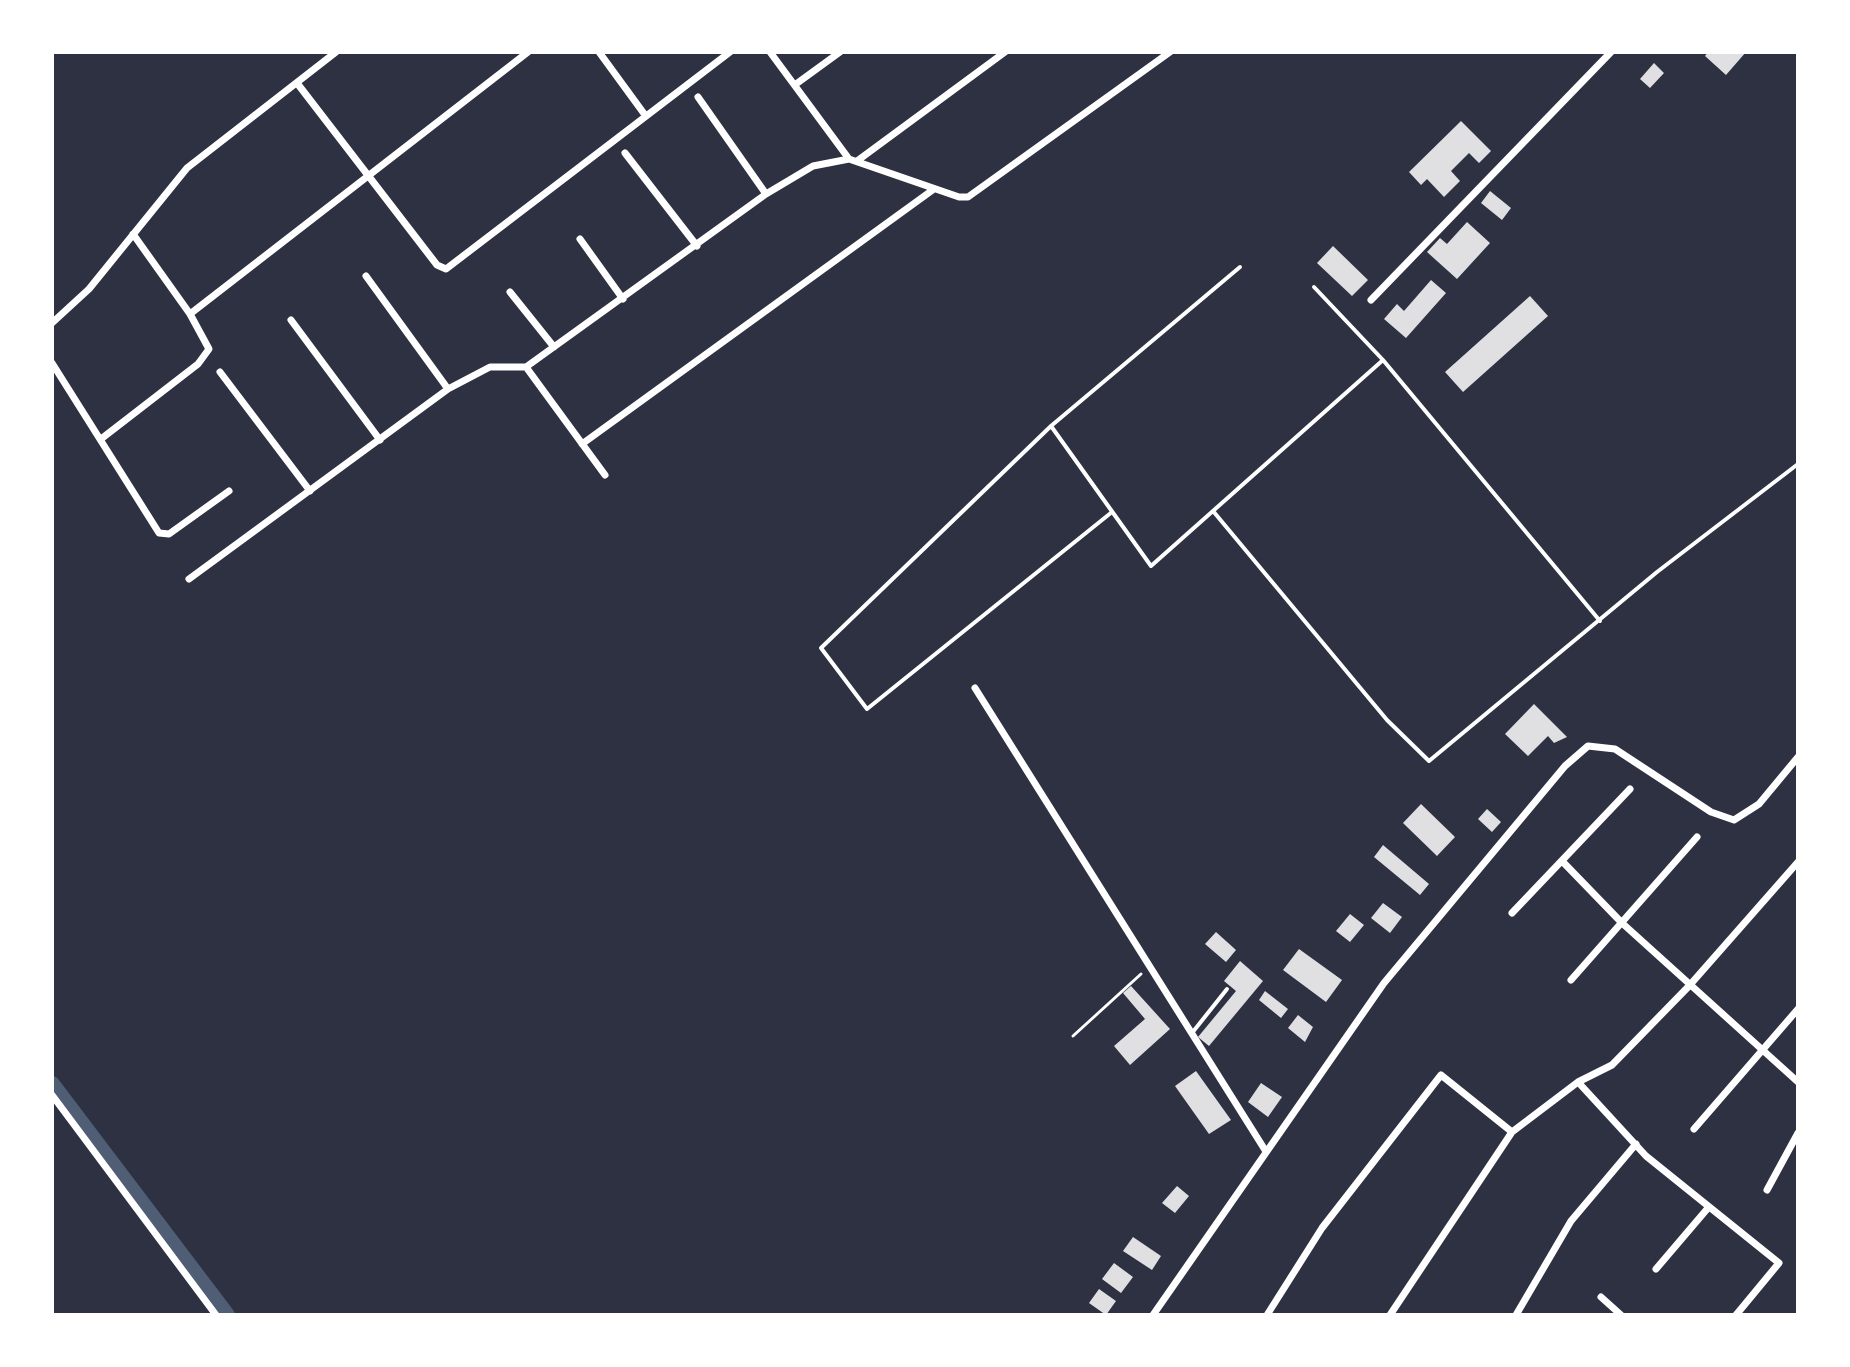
<!DOCTYPE html>
<style>
body{margin:0}
#map{position:relative;width:1850px;height:1367px;overflow:hidden;background:#2d3142;font-family:Manrope,sans-serif}
canvas{display:block}
.frame{position:absolute;inset:0;border:54px solid #fff;pointer-events:none}
</style>
<div id="map">
<canvas width="1850" height="1367"></canvas>
<div class="frame"></div>
</div>
<script>
const ctx = document.querySelector('canvas').getContext('2d');
ctx.lineJoin = 'round';
const poly = rows => new Path2D(rows.map(r => 'M' + r).join(''));
function trace(path, color, width, dash) { ctx.strokeStyle = color; ctx.lineWidth = width; ctx.lineCap = dash ? 'butt' : 'round'; ctx.setLineDash(dash || []); ctx.stroke(path); }
function fill(path, color) { ctx.fillStyle = color; ctx.fill(path, 'evenodd'); }
trace(poly([
 [52,1084,227,1315]
]), '#4f5d75', 16);
fill(poly([
 [1708,52,1746,52,1726,75,1705,56],
 [1654,63,1664,73,1650,88,1640,79],
 [1461,121,1491,151,1479,163,1469,153,1451,171,1460,181,1444,197,1427,179,1421,185,1409,172],
 [1490,191,1511,208,1502,220,1481,203],
 [1467,222,1490,243,1457,279,1427,252,1440,238,1447,244],
 [1333,246,1368,280,1352,296,1317,263],
 [1431,280,1446,293,1406,338,1384,319,1397,304,1404,311],
 [1530,296,1548,316,1463,392,1445,372],
 [1534,704,1567,737,1554,743,1548,736,1528,756,1505,734],
 [1421,804,1455,837,1437,856,1403,823],
 [1487,809,1501,822,1492,832,1478,819],
 [1383,845,1429,884,1420,895,1374,857],
 [1383,903,1402,917,1390,933,1371,918],
 [1350,914,1364,925,1350,942,1336,931],
 [1216,932,1236,950,1226,962,1205,944],
 [1299,949,1342,980,1326,1002,1283,970],
 [1240,961,1263,981,1209,1046,1198,1037,1236,991,1224,981],
 [1131,986,1170,1029,1130,1065,1114,1046,1145,1019,1123,993],
 [1265,991,1288,1009,1281,1018,1259,1000],
 [1298,1015,1313,1027,1305,1042,1288,1028],
 [1196,1071,1231,1120,1209,1134,1175,1086],
 [1261,1083,1282,1097,1268,1117,1248,1102],
 [1177,1186,1189,1196,1175,1213,1162,1203],
 [1133,1237,1161,1256,1152,1270,1123,1251],
 [1114,1263,1133,1277,1121,1293,1102,1279],
 [1099,1289,1116,1301,1106,1315,1089,1303]
]), '#e0e0e3');
trace(poly([
 [1073,1036,1141,974]
]), '#fff', 3);
trace(poly([
 [1314,287,1383,360,1600,621],
 [1051,426,1151,566,1383,360],
 [1213,511,1387,720,1429,761,1657,572,1798,464],
 [1112,512,867,709,821,648,1051,426,1240,267],
 [1192,1033,1227,989]
]), '#fff', 4);
trace(poly([
 [599,52,645,115],
 [770,52,849,159],
 [297,83,437,265,446,269,730,52],
 [796,84,840,52],
 [698,97,766,194],
 [625,153,697,246],
 [857,161,1005,52],
 [580,239,623,299],
 [366,276,448,389],
 [510,292,554,347],
 [1371,300,1611,52],
 [190,314,528,52],
 [291,320,380,440],
 [52,323,89,289,187,168,336,52],
 [52,363,159,533,169,534,229,491],
 [526,367,605,475],
 [220,372,310,491],
 [101,439,198,364,209,349,190,314,133,234],
 [582,444,934,189],
 [189,579,448,389,490,367,526,367,766,194,813,166,849,159,959,197,968,197,1170,52],
 [975,688,1265,1150],
 [1562,861,1622,923,1798,1082],
 [1512,913,1630,789],
 [1571,980,1697,837],
 [1578,1082,1646,1156,1779,1263,1736,1315],
 [52,1095,216,1315],
 [1694,1129,1798,1009],
 [1767,1190,1798,1133],
 [1656,1269,1708,1208],
 [1601,1297,1621,1315],
 [1153,1315,1384,983,1565,766,1588,746,1615,749,1711,812,1734,820,1759,804,1798,757],
 [1267,1315,1322,1228,1441,1075,1512,1132],
 [1390,1315,1512,1132,1578,1082,1612,1065,1689,986,1798,862],
 [1516,1315,1571,1221,1636,1144]
]), '#fff', 7);
</script>
